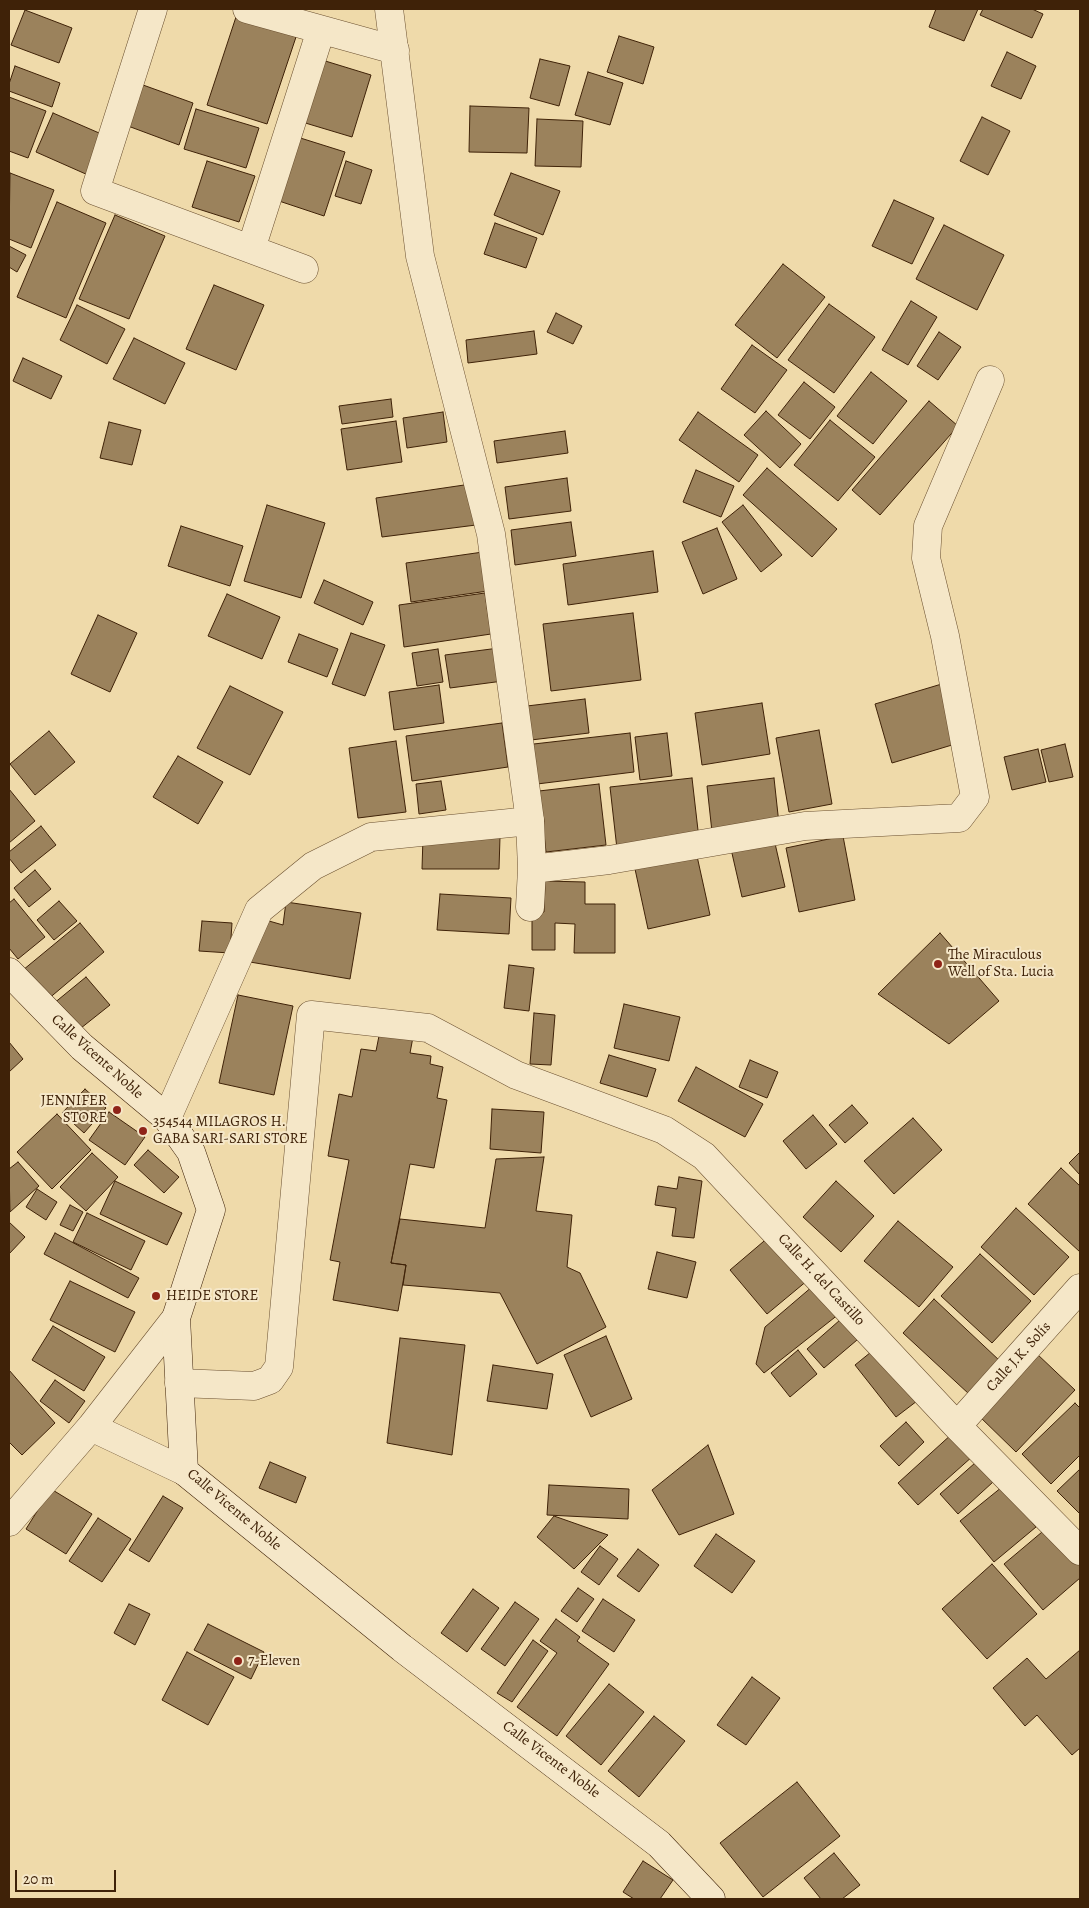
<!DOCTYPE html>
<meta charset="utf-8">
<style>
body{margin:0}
#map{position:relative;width:1089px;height:1908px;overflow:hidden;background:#efdaaa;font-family:Alegreya,serif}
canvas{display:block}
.frame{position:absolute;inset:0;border:10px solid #3f2208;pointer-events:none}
.scale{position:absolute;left:15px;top:1870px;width:101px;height:22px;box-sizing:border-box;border:2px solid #3f2208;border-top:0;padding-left:6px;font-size:15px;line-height:18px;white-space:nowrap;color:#3f2208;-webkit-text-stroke:4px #f5e7c8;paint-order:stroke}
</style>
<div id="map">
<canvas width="1089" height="1908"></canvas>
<div class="frame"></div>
<div class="scale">20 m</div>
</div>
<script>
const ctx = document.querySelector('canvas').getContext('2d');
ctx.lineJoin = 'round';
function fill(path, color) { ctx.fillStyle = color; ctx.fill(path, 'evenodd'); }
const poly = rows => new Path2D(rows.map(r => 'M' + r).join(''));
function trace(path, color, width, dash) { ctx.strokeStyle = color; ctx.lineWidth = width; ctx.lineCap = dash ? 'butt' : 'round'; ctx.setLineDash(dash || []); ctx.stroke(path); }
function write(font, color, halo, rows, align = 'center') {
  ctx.font = font + ' Alegreya,serif'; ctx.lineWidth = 4; ctx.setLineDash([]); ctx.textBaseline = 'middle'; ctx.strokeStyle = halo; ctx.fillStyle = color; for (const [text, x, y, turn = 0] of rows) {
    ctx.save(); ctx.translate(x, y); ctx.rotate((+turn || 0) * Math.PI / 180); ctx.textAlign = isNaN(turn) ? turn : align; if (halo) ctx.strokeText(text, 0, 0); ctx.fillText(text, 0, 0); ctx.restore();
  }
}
const building = poly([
 [936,9,978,9,964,41,929,27,936,9],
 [983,9,1032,9,1043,14,1032,38,980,15,983,9],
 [25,10,72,28,59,63,11,45,25,10],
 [236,17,296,37,267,124,207,105,236,17],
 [619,36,654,47,643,84,607,72,619,36],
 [1007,52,1036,66,1021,99,991,86,1007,52],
 [540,59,570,66,559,106,530,98,540,59],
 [322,60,371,75,352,137,302,122,322,60],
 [15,66,60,83,52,107,9,91,9,84,15,66],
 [588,72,623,83,610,125,575,115,588,72],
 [143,85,193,103,179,145,128,126,143,85],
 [9,97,46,111,28,158,9,151,9,97],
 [470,106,529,108,527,153,469,152,470,106],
 [196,109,259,128,246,168,184,149,196,109],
 [53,113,106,136,88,175,36,152,53,113],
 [982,117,1010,131,988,175,960,161,982,117],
 [537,119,583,121,581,167,535,166,537,119],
 [294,136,345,152,324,216,273,199,294,136],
 [207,161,255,176,239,222,192,207,207,161],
 [346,161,372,170,361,204,335,196,346,161],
 [10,173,54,190,31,248,9,239,10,173],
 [511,173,560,191,543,235,494,215,511,173],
 [894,200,934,218,912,264,872,246,894,200],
 [57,202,106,223,66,318,17,297,57,202],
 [115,215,165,236,129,319,79,299,115,215],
 [495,223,537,238,526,268,484,254,495,223],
 [944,225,1004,255,977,310,916,279,944,225],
 [9,246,26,255,17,272,9,267,9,246],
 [783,264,825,297,777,358,735,325,783,264],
 [214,285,264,305,236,370,186,349,214,285],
 [911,301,937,317,908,365,882,350,911,301],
 [829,304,875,337,834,393,788,360,829,304],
 [77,305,125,329,107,364,60,340,77,305],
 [556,313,582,326,573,344,547,332,556,313],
 [534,331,537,354,468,363,466,340,534,331],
 [939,332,961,347,938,380,917,366,939,332],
 [134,338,185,363,165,404,113,379,134,338],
 [752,345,787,370,755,413,721,389,752,345],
 [23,358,62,376,51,399,13,381,23,358],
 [871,372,907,401,873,444,837,416,871,372],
 [804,382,835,407,810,439,778,415,804,382],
 [391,399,393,417,342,424,339,406,391,399],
 [929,401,958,426,880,515,852,490,929,401],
 [766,411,801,444,780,468,744,435,766,411],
 [443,412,447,442,407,448,403,418,443,412],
 [698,412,758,455,739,482,679,440,698,412],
 [830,420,875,457,838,501,794,465,830,420],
 [396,421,402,462,347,470,341,429,396,421],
 [109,422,141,430,132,465,100,458,109,422],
 [565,431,568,453,497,463,494,441,565,431],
 [767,468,837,529,812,557,743,495,767,468],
 [696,470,734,486,721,517,683,502,696,470],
 [567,478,571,511,509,519,505,487,567,478],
 [471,484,476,525,382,537,376,498,471,484],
 [267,505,325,523,301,598,244,581,267,505],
 [743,505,782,555,761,572,722,522,743,505],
 [571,522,576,556,515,565,511,530,571,522],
 [181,526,243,546,230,586,168,566,181,526],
 [717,528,737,579,703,594,682,542,717,528],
 [653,551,658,592,568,605,563,564,653,551],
 [483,552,488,591,411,602,406,563,483,552],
 [324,580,373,602,363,625,314,603,324,580],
 [485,593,491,634,404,647,399,605,485,593],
 [227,594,280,617,262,659,208,636,227,594],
 [633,613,641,680,551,691,543,624,633,613],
 [98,615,137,633,110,692,71,674,98,615],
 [351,633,385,645,365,696,332,684,351,633],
 [299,634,338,649,327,677,288,662,299,634],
 [499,648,503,681,450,688,445,655,499,648],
 [438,649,443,682,417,686,412,653,438,649],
 [945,683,962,742,892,763,875,704,945,683],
 [439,685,444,723,394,730,389,692,439,685],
 [230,686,283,712,250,775,197,748,230,686],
 [585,699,589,733,531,740,527,706,585,699],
 [762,703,770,754,702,765,695,713,762,703],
 [502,723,508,767,412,781,406,736,502,723],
 [819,730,832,804,789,812,776,738,819,730],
 [49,731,75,762,35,795,10,764,49,731],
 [630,733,634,772,529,785,525,745,630,733],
 [667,733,672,776,640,780,635,737,667,733],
 [396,741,406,812,358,818,349,748,396,741],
 [1065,744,1073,777,1049,782,1041,750,1065,744],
 [1038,749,1046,782,1012,790,1004,757,1038,749],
 [178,756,223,782,198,824,153,797,178,756],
 [692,778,699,839,617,849,610,787,692,778],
 [774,778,779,824,712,832,707,786,774,778],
 [441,781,446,810,419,814,416,784,441,781],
 [599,784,606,845,546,852,539,791,599,784],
 [9,789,35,821,9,843,9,789],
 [41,826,56,845,21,873,9,858,9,852,41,826],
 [843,836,855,900,799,912,786,848,843,836],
 [423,837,500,837,499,869,422,869,423,837],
 [774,839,785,887,742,897,731,849,774,839],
 [697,856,710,915,648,929,635,869,697,856],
 [35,870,51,889,29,907,14,888,35,870],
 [545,881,585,882,585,904,615,904,615,953,574,953,575,924,555,923,555,950,532,950,532,912,544,912,545,881],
 [440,894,511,898,509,934,437,930,440,894],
 [14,899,45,937,18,959,9,948,9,903,14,899],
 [59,901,77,921,54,940,37,920,59,901],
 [286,902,361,913,350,979,250,962,262,919,283,925,286,902],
 [202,921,232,923,230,953,199,951,202,921],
 [80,923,104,952,47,1000,23,970,80,923],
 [940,933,999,1001,949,1044,878,994,940,933],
 [509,965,534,968,529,1011,504,1008,509,965],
 [86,977,110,1005,76,1032,53,1004,86,977],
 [238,995,293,1006,274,1095,219,1083,238,995],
 [624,1004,680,1017,669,1061,614,1048,624,1004],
 [534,1013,555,1015,551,1065,530,1064,534,1013],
 [380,1031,413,1037,410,1053,431,1056,430,1064,443,1067,437,1098,447,1100,434,1168,410,1164,391,1263,406,1265,398,1311,333,1300,340,1262,330,1260,349,1160,328,1156,339,1094,352,1097,361,1049,376,1051,380,1031],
 [9,1042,23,1059,9,1072,9,1042],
 [609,1055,656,1069,647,1097,600,1083,609,1055],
 [750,1060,778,1072,767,1098,739,1087,750,1060],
 [696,1067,763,1104,745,1137,678,1101,696,1067],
 [85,1089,106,1108,84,1133,62,1113,85,1089],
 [852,1105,868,1123,845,1143,829,1125,852,1105],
 [492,1109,544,1112,541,1153,490,1149,492,1109],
 [109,1112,145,1137,125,1165,89,1140,109,1112],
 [57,1114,91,1150,52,1189,17,1152,57,1114],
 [813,1115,837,1144,806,1169,783,1141,813,1115],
 [913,1118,942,1150,894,1194,864,1161,913,1118],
 [148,1150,179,1177,164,1193,134,1165,148,1150],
 [1080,1152,1080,1175,1069,1163,1080,1152],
 [92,1153,118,1177,86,1211,60,1187,92,1153],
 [544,1157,536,1211,572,1215,567,1267,580,1273,606,1327,537,1364,500,1293,403,1285,406,1265,391,1263,400,1219,485,1228,496,1159,544,1157],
 [18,1162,39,1186,10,1212,9,1169,18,1162],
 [1061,1168,1080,1186,1080,1252,1028,1204,1061,1168],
 [679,1177,702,1181,694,1238,672,1236,676,1208,655,1205,658,1186,677,1189,679,1177],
 [115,1181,182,1213,167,1245,100,1214,115,1181],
 [836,1181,874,1216,841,1252,803,1217,836,1181],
 [37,1189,57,1202,46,1220,26,1207,37,1189],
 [70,1205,83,1212,73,1231,60,1225,70,1205],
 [1016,1208,1069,1257,1034,1295,981,1247,1016,1208],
 [87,1213,145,1241,131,1270,73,1242,87,1213],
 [898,1221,953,1267,919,1307,864,1261,898,1221],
 [9,1222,25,1237,9,1254,9,1222],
 [55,1233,139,1278,128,1298,44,1254,55,1233],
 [770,1236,808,1280,767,1314,730,1270,770,1236],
 [657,1252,696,1262,687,1298,648,1289,657,1252],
 [980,1254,1031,1301,992,1343,941,1296,980,1254],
 [70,1281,135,1312,115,1352,50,1320,70,1281],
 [813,1286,839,1314,764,1373,756,1364,765,1327,813,1286],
 [934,1299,1000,1361,969,1394,903,1333,934,1299],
 [840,1320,857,1340,824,1368,807,1349,840,1320],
 [53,1326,105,1357,84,1391,32,1360,53,1326],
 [606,1336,632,1399,591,1417,564,1355,606,1336],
 [400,1338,465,1345,452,1455,387,1443,400,1338],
 [876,1348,917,1401,896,1417,855,1365,876,1348],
 [798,1350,817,1374,790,1397,771,1373,798,1350],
 [1036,1353,1075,1390,1016,1452,977,1414,1036,1353],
 [493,1365,553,1374,547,1409,487,1401,493,1365],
 [9,1370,55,1423,22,1455,9,1442,9,1370],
 [55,1380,85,1401,69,1423,40,1401,55,1380],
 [1075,1403,1080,1408,1080,1455,1051,1484,1022,1454,1075,1403],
 [906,1422,924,1442,899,1466,880,1446,906,1422],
 [953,1433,973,1456,918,1505,898,1483,953,1433],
 [708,1445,734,1514,679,1535,652,1490,708,1445],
 [270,1462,306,1477,296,1503,259,1488,270,1462],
 [975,1463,993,1482,958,1514,940,1494,975,1463],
 [1080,1469,1080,1514,1057,1491,1080,1469],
 [549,1485,629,1489,628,1519,547,1515,549,1485],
 [1002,1487,1036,1527,994,1562,960,1521,1002,1487],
 [51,1489,92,1514,66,1554,26,1529,51,1489],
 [163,1496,183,1508,149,1562,129,1550,163,1496],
 [554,1516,608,1535,574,1569,537,1537,554,1516],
 [98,1518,131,1539,102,1582,69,1561,98,1518],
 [1048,1527,1080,1565,1080,1578,1043,1610,1004,1564,1048,1527],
 [716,1534,755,1561,732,1593,694,1566,716,1534],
 [600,1546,618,1559,599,1585,581,1572,600,1546],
 [638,1549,659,1565,639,1592,617,1576,638,1549],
 [992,1564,1037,1614,987,1659,942,1609,992,1564],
 [578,1588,594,1599,577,1622,561,1611,578,1588],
 [473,1589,499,1608,467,1652,441,1633,473,1589],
 [603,1599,635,1620,614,1652,582,1631,603,1599],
 [515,1602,539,1619,505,1666,481,1649,515,1602],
 [129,1604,150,1614,135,1645,114,1633,129,1604],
 [556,1619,580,1637,577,1641,609,1664,557,1736,517,1707,557,1653,540,1641,556,1619],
 [208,1624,264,1652,251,1679,194,1650,208,1624],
 [533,1640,548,1651,512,1702,497,1693,533,1640],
 [1080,1650,1080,1748,1072,1755,1037,1715,1025,1726,993,1688,1027,1658,1046,1679,1080,1650],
 [187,1652,234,1677,208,1725,162,1700,187,1652],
 [752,1677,780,1698,746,1745,717,1725,752,1677],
 [609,1684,644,1712,601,1765,566,1736,609,1684],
 [654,1716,685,1741,639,1797,608,1771,654,1716],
 [797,1782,840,1836,763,1897,720,1843,797,1782],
 [834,1853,860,1885,842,1899,821,1899,804,1878,834,1853],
 [643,1861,673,1880,660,1899,634,1899,623,1892,643,1861]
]);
fill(building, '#9b825c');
trace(building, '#3f2208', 1);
const minor = poly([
 [153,9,95,191,304,269],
 [247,9,395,50],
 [251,249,321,30],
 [532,869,609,860,805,826,959,818,975,797,945,636,926,558,928,526,990,380],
 [530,907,532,869,530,821],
 [179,1383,254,1386,270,1380,279,1367,311,1015,428,1028,516,1075,664,1130,704,1156,957,1426,1080,1551],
 [957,1426,1080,1288],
 [91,1427,184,1471],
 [9,1522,91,1427,176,1318]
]);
const tertiary = poly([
 [167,1118,259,910,313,866,371,837,530,821,491,534,420,256,389,9]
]);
const secondary = poly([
 [9,972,82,1047,167,1118,191,1152,211,1210,176,1318,184,1471,402,1648,659,1844,711,1899]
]);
trace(minor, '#6b5030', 29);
trace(tertiary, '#6b5030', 29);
trace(secondary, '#3f2208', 29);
trace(minor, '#f5e7c8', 28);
trace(tertiary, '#f5e7c8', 28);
trace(secondary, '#f5e7c8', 28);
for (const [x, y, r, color] of [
 [938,964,5,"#8f2418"],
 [117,1110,5,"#8f2418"],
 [143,1131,5,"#8f2418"],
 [156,1296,5,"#8f2418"],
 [238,1661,5,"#8f2418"]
]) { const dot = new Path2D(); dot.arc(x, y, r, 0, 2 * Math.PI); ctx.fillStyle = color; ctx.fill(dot); trace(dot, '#f5e7c8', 2); }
write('15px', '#3f2208', '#f5e7c8', [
 ["The Miraculous",948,955],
 ["Well of Sta. Lucia",948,972],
 ["JENNIFER",107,1101,"right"],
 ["STORE",107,1118,"right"],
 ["354544 MILAGROS H.",153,1122],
 ["GABA SARI-SARI STORE",153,1139],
 ["HEIDE STORE",166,1296],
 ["7-Eleven",248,1661]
], 'left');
write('15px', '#3f2208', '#f5e7c8', [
 ["Calle Vicente Noble",97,1057,42],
 ["Calle H. del Castillo",821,1280,47],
 ["Calle J.K. Solís",1019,1357,-48],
 ["Calle Vicente Noble",234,1510,40],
 ["Calle Vicente Noble",551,1760,37]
]);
</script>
